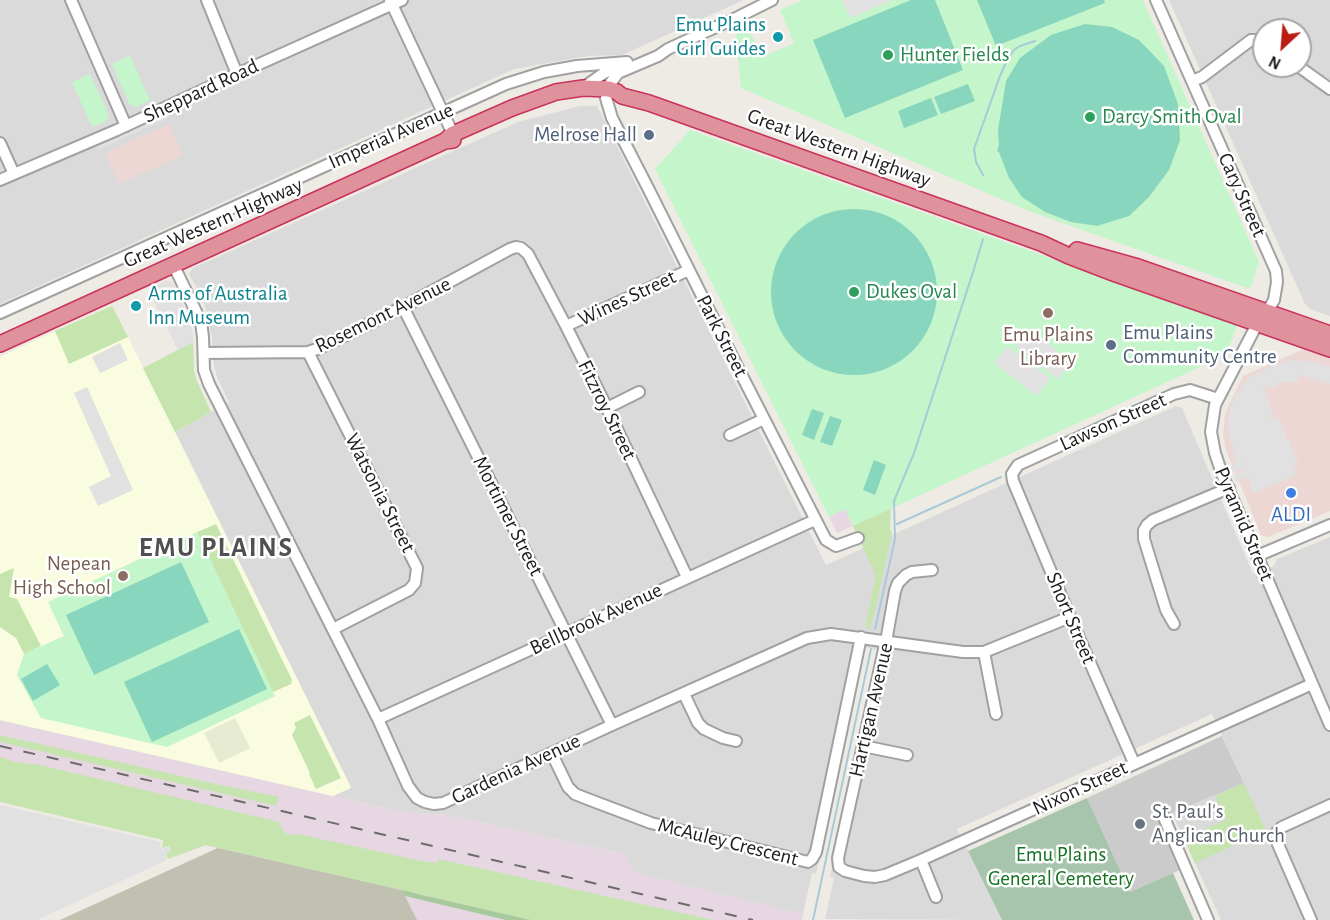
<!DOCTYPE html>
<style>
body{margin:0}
#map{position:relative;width:1330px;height:920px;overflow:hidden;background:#eeebe4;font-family:"Alegreya Sans",sans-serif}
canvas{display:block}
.north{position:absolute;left:1252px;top:18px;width:60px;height:60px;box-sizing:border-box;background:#fff;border:2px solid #a5a5a5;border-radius:50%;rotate:206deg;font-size:16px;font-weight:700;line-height:24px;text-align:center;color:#1d1d1d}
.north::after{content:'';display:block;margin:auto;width:21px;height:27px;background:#ba1c11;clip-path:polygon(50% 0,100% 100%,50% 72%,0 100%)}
</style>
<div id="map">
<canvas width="1330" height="920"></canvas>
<div class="north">N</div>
</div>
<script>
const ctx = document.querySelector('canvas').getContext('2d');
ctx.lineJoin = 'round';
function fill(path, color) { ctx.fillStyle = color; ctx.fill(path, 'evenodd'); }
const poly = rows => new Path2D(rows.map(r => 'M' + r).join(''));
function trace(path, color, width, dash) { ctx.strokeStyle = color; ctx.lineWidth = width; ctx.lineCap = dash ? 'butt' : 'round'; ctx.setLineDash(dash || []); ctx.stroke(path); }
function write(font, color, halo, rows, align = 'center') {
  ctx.font = font + ' "Alegreya Sans",sans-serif'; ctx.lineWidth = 5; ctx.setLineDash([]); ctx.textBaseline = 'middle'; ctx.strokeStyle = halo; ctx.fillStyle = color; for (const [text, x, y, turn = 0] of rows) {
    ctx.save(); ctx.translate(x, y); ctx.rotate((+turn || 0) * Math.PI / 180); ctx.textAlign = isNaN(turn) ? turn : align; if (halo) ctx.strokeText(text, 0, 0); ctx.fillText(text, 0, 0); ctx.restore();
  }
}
fill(poly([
 [0,0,744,0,622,55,588,56,514,69,0,304],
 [1169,0,1330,0,1330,316,1310,309,1305,304],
 [1264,30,1300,30,1300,66,1264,66],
 [580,106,597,106,826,565,1176,406,1182,408,1253,574,1274,566,1277,559,1330,537,1330,920,1221,920,1172,813,1244,782,1212,714,957,829,1002,920,825,919,834,878,830,877,878,650,865,647,816,874,812,873,803,914,632,872,626,854,447,815,403,812,333,796,351,787,175,432,229,402,217,377,214,366,212,338,204,301,189,274,193,268,518,122]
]), '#dbdada');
fill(poly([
 [169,124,183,155,119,184,105,153],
 [1306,348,1330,357,1330,511,1268,537,1261,535,1226,450,1223,436,1225,413,1243,376]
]), '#edd7d4');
fill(poly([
 [845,509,853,526,837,533,829,517],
 [0,720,403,812,447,815,626,854,633,872,803,914,802,920,60,920,217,848,0,797]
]), '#e6d7e2');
fill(poly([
 [55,331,70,363,128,337,351,788,333,796,0,720,0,357]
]), '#fafcdf');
fill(poly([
 [1222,736,1244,783,1157,819,1180,870,1130,892,1087,798]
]), '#cbcbcb');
fill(poly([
 [218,848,402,890,417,920,60,920]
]), '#c0c1b0');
fill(poly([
 [235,718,250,748,219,763,204,733]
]), '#e7ebd1');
fill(poly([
 [112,306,128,337,69,364,55,331],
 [193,342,194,370,196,379,211,412,175,432,143,368],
 [891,508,890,529,892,533,873,618,870,627,871,629,865,627,876,576,853,526],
 [216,524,292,680,291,684,273,692,197,532],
 [14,568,9,597,17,599,41,646,24,654,16,638,0,627,0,574],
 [310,715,341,778,316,789,309,774,310,773,292,735,296,728,294,723],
 [0,735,216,784,279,797,276,806,0,742],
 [0,757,15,762,40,765,279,822,281,828,288,835,298,834,426,862,431,862,438,863,438,859,713,920,531,920,206,845,168,859,166,854,171,851,169,846,163,848,162,847,163,840,0,802],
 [1244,783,1266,831,1195,863,1184,838,1226,820,1215,796]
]), '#c5e4ae');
fill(poly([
 [402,890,422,895,531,920,506,920,405,896]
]), '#a7ca9c');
fill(poly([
 [1087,798,1130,892,1173,873,1194,920,1002,920,968,851]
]), '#a7c5ad');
fill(poly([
 [803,0,1143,0,1259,262,1250,289,1031,212,741,88,735,30,747,25,762,57,794,43,780,10],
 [130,56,150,100,136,107,130,105,112,64],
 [90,74,109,115,106,121,92,127,72,82],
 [690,130,1070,265,1238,323,1226,355,853,526,845,509,829,517,655,169],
 [197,532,275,696,167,747,41,718,17,675,24,654,64,636,48,602]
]), '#c4f5cb');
fill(poly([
 [911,0,935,0,963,70,845,118,813,40],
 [977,0,1104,0,1105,3,996,46],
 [1085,24,1112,27,1139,40,1164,66,1178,104,1180,140,1169,170,1149,197,1129,216,1097,226,1071,222,1045,212,1022,197,1009,178,999,152,997,151,999,145,998,130,1006,81,1020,58,1051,35],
 [968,84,975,101,941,114,934,97],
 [931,98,938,115,904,128,898,111],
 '771 292a83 83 0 1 1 166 0a83 83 0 1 1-166 0Z',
 [812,409,824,413,814,440,802,435],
 [830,416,842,420,832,446,820,442],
 [874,460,886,465,875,495,863,490],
 [181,562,209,622,94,675,66,615],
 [239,629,267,689,152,742,124,682],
 [47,664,60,685,33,701,21,679]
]), '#88d6bd');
fill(poly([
 [842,0,893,0,850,18],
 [164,113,169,116,168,118,99,149,92,146],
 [167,280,173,283,189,317,193,334,193,342,178,350,148,290],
 [1024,334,1032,340,1036,335,1071,361,1058,379,1015,346],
 [120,343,128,360,100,373,92,357],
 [1007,346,1050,378,1037,396,994,363],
 [1292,360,1309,361,1330,367,1330,384,1299,375,1298,381,1281,383,1267,390,1265,385,1260,389,1264,388,1273,412,1270,414,1272,420,1278,418,1279,419,1299,465,1293,468,1296,475,1254,493,1248,478,1245,478,1236,482,1233,475,1245,470,1245,468,1232,473,1230,467,1242,461,1236,463,1232,452,1240,448,1233,450,1229,437,1228,423,1231,405,1238,391,1245,382,1252,376,1266,368],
 [87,387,133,490,98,506,89,487,111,476,74,393],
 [0,805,161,842,160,847,163,849,169,846,171,851,165,854,167,860,37,920,0,920]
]), '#e1e1e1');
trace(poly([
 [983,175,976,162,974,149,1000,76,1008,58,1014,50,1020,46,1035,41],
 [897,524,1001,477],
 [875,629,895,539,894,501,914,453,974,269,983,239],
 [813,920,871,649]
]), '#a8cad8', 2);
const minor = poly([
 [71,0,126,126],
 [207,0,237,74],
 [390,0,453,134],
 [1156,0,1276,271,1277,282,1274,300,1267,312,1254,330,1215,405,1211,432,1215,453,1222,474,1330,725],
 [1298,66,1330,89],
 [1192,81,1202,77,1251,40,1258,40,1264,42],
 [583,88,604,73,623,64],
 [609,89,610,84,618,73,658,56,668,49,738,17,772,0],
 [606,98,612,118,649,190,738,368,826,540,836,546,858,538],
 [0,143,14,174],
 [0,180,117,130,237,74,402,0],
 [173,264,201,322,203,337,204,370,209,384,378,719,408,786,417,798,425,802,434,804,443,803,612,725,807,638,831,634,963,652,984,652,1070,617],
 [403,307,612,725],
 [0,313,506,84,544,72,577,66,627,62],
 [566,326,689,270],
 [308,352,417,568,415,583,409,590,333,629],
 [204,353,308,352,320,348,403,307,510,249,516,247,521,248,528,254,566,326,607,408,687,577],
 [607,408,639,392],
 [730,435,764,419],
 [1257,556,1330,525],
 [932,570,912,572,906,575,898,583,895,591,887,636,838,858,839,867,845,871,864,876,875,877,885,875,921,860,1312,684],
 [1174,624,1166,610,1144,539,1144,530,1147,525,1153,520,1229,488],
 [984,652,996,714],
 [684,694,698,723,704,729,723,738,736,741],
 [378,719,815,520],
 [863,746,907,755],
 [552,754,568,787,575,794,585,798,651,823,808,862,812,859,816,852,861,637],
 [1134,763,1070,617,1013,481,1012,474,1018,465,1174,394,1190,390,1218,399],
 [1162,813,1208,920],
 [921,860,936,897],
 [1311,920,1277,842,1276,833,1282,827,1330,805]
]);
const highway = poly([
 [445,141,453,134,512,108,556,92,583,88,609,89,617,92,622,96,649,103,1041,243,1069,256,1116,274,1330,349],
 [1077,250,1138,267,1330,334],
 [0,344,445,141,453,140]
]);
trace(minor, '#a1a1a1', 14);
trace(highway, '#ca325d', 18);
trace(minor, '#fff', 10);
trace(highway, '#df929b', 15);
trace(poly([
 [0,746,753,920]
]), '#6b6b6b', 2, [12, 12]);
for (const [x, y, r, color] of [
 [778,37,6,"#0f9aa8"],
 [888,55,6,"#2e9e5b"],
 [1090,117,6,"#2e9e5b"],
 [649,135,6,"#5c6f8a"],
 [854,292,6,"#2e9e5b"],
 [136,306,6,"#0f9aa8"],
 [1048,313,6,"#8d6e63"],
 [1111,345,6,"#5c6f8a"],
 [1291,493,6,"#3f7fe0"],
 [123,576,6,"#8d6e63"],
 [1140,824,6,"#6b7280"]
]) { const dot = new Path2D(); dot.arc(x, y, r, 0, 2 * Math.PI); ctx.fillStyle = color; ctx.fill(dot); trace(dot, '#fff', 2); }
write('21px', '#0d838f', '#fff', [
 ["Emu Plains",766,25],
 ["Girl Guides",766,49],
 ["Arms of Australia",148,294,"left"],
 ["Inn Museum",148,318,"left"]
], 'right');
write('21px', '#27864d', '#fff', [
 ["Hunter Fields",900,55],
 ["Darcy Smith Oval",1102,117],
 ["Dukes Oval",866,292]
], 'left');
write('21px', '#1d1d1d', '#fff', [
 ["Sheppard Road",201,91,-25],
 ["Imperial Avenue",391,136,-24],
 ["Great Western Highway",839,148,20],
 ["Cary Street",1242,195,66],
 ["Great Western Highway",213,223,-24],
 ["Wines Street",627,298,-25],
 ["Rosemont Avenue",383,315,-26],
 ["Park Street",722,336,63],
 ["Fitzroy Street",607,410,64],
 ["Lawson Street",1113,422,-24],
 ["Watsonia Street",380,493,63],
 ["Mortimer Street",508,516,63],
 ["Pyramid Street",1244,524,67],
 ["Short Street",1071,618,67],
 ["Bellbrook Avenue",596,619,-25],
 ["Hartigan Avenue",871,710,-77],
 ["Gardenia Avenue",516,769,-25],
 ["Nixon Street",1080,788,-25],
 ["McAuley Crescent",728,842,14]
]);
write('21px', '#4e5e75', '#fff', [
 ["Melrose Hall",637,135],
 ["Emu Plains",1123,333,"left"],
 ["Community Centre",1123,357,"left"]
], 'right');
write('21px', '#785e54', '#fff', [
 ["Emu Plains",1048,335],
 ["Library",1048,359],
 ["Nepean",111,564,"right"],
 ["High School",111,588,"right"]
]);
write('21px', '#366cbe', '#fff', [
 ["ALDI",1291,515]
]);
write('21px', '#5b616d', '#fff', [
 ["St. Paul's",1152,812],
 ["Anglican Church",1152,836]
], 'left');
write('21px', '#147222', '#fff', [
 ["Emu Plains",1061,855],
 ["General Cemetery",1061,879]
]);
ctx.letterSpacing = '1.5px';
write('bold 27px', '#505050', '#fff', [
 ["EMU PLAINS",216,548]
]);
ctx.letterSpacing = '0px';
</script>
